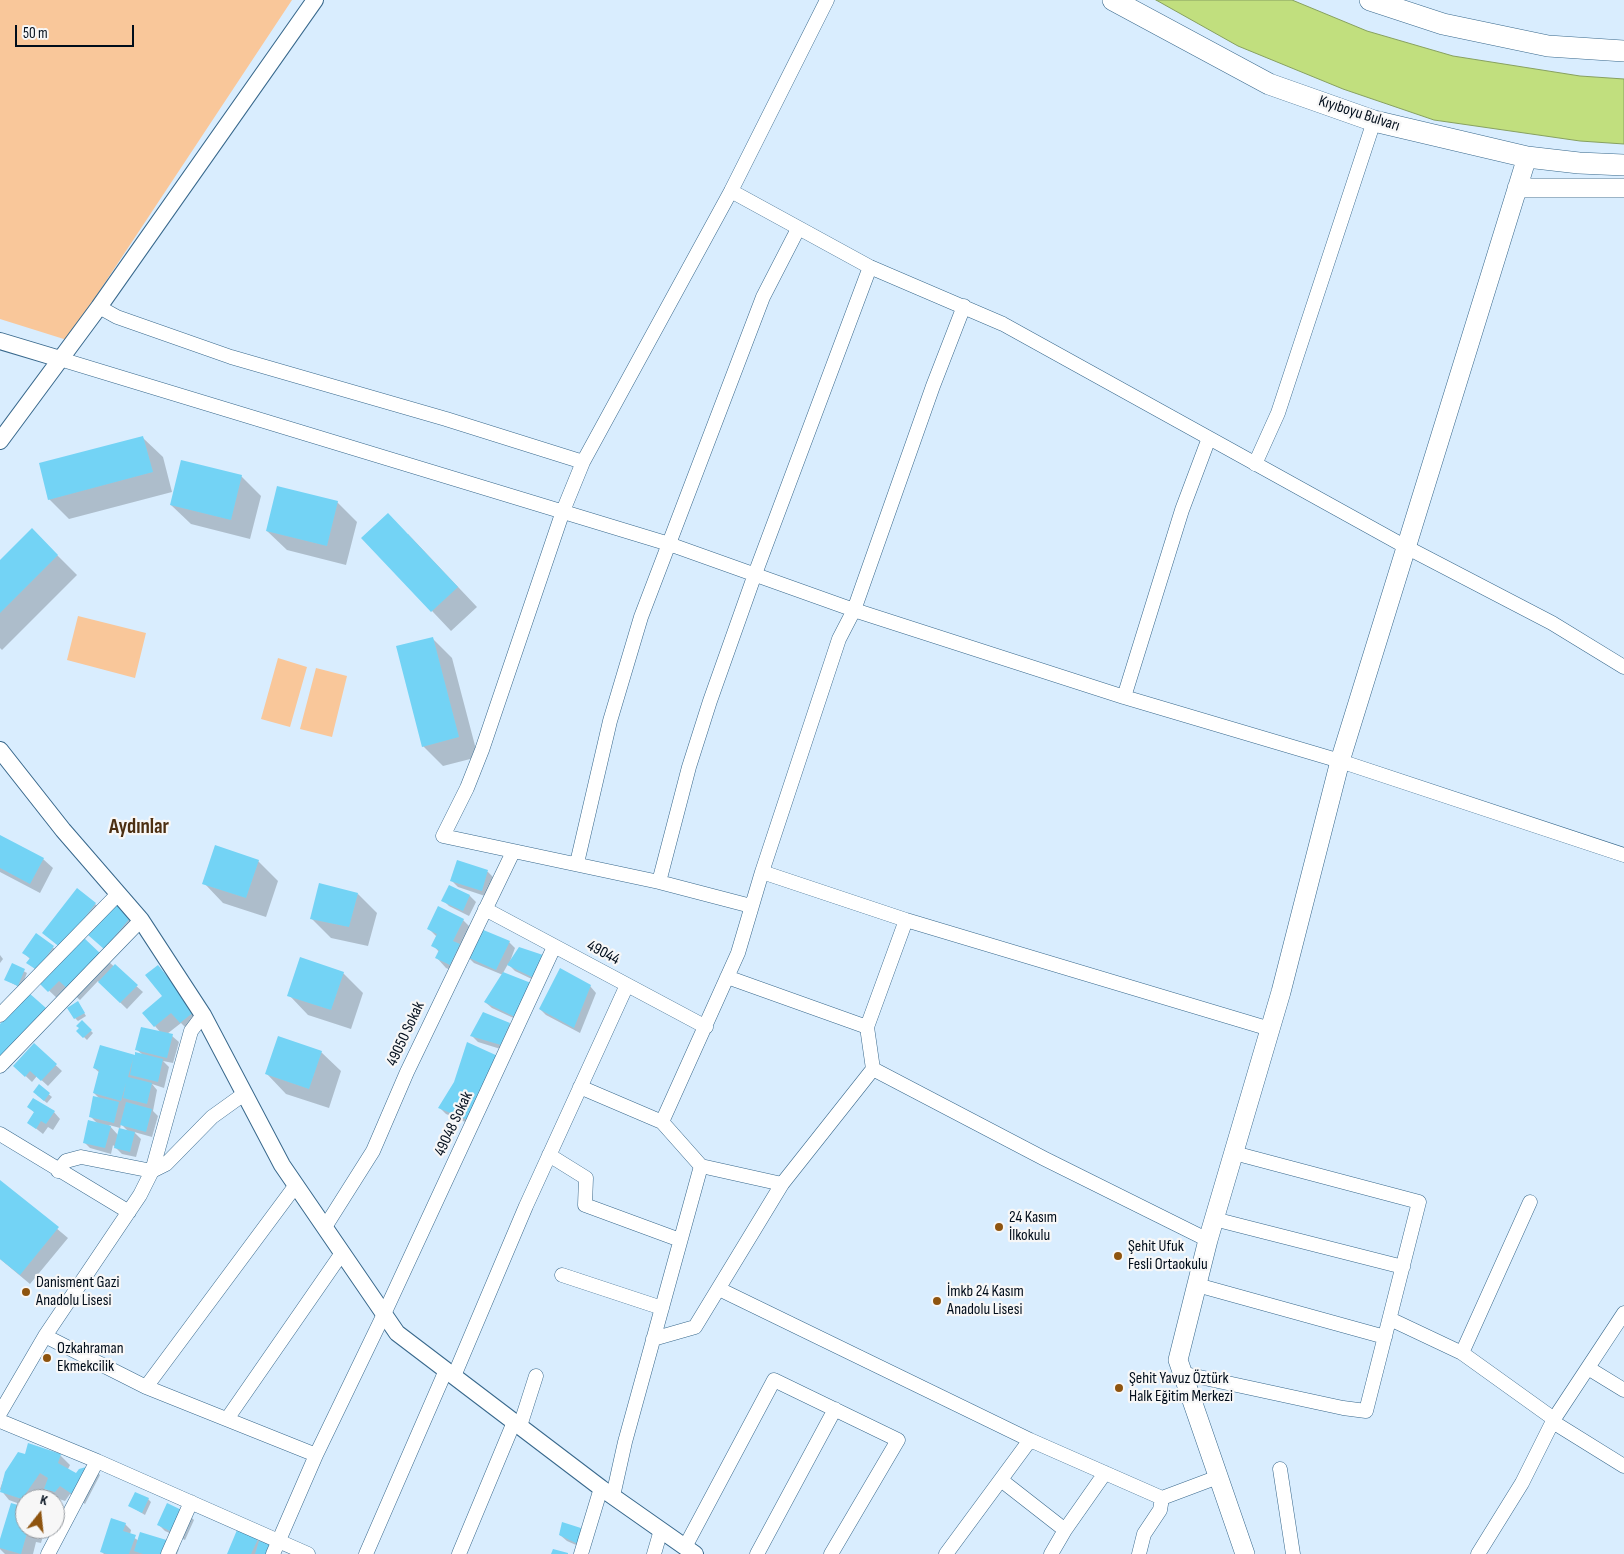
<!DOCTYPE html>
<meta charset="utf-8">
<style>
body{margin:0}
#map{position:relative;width:1624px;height:1554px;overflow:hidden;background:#d9edfe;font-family:"Sofia Sans Condensed",sans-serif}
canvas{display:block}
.north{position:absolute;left:15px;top:1489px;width:50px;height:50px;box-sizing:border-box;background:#f7f7f7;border:1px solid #94999f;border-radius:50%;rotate:16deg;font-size:14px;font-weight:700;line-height:20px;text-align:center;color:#000d1b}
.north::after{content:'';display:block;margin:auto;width:18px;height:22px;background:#8e540f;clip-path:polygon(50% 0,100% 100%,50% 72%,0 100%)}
.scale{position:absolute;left:15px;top:25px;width:119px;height:22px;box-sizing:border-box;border:2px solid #000d1b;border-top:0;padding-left:6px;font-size:15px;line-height:18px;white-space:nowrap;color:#000d1b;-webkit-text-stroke:4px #f7f7f7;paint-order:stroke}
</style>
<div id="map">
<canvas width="1624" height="1554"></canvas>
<div class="north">K</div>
<div class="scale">50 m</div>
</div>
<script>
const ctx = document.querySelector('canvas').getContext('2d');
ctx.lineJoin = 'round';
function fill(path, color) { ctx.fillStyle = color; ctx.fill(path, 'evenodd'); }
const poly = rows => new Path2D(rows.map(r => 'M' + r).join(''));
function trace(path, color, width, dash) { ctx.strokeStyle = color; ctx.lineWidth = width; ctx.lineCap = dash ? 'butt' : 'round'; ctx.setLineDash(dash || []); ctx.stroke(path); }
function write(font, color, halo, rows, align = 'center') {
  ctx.font = font + ' "Sofia Sans Condensed",sans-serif'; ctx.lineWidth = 4.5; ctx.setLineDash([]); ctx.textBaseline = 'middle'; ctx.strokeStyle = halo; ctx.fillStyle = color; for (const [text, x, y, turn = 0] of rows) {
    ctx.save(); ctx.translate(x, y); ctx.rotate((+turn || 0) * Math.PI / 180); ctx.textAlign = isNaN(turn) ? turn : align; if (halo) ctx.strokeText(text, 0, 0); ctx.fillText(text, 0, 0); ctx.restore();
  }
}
fill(poly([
 [0,0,292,0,67,340,0,319],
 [78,616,146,633,135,678,67,660],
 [278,658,307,667,290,727,261,719],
 [316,668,347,676,332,737,300,729]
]), '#f9c79a');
const water = poly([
 [1156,0,1292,0,1367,31,1453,56,1580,76,1624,79,1624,144,1580,141,1434,120,1343,89,1238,46,1156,0]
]);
fill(water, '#c1df7e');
trace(water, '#87a060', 1);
fill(poly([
 [143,438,163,457,172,492,69,519,49,499],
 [241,476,261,496,250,539,191,524,171,505],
 [337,502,357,522,346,565,287,550,267,531],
 [32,530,77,575,2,650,0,648,0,562],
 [408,534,477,607,451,631,363,538],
 [432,638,452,658,478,757,443,766,423,746],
 [0,836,43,859,53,868,40,893,0,872],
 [258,861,278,881,266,917,223,903,204,883],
 [458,862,488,872,494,878,488,897,458,887,452,881],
 [449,886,470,896,476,902,469,916,449,906,443,900],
 [358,894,377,913,368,946,331,938,311,918],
 [95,904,107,915,116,905,136,924,110,954,89,934,84,940,143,992,127,1009,98,981,80,1000,69,990,59,1000,42,984,68,954,44,933],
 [463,920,473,930,509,942,515,948,509,964,520,949,540,983,515,971,508,964,503,973,522,1022,492,1008,485,1002,503,975,474,963,468,957,460,974,446,968,437,958,439,952,433,945,437,937,429,929],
 [37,935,60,953,43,976,28,963,31,960,24,953],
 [0,955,3,959,0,963],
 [12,965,27,973,21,988,6,980],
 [158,966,204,1021,190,1032,181,1023,167,1034,172,1036,179,1042,173,1063,163,1061,169,1067,164,1088,152,1084,157,1090,153,1111,158,1116,152,1137,134,1132,141,1139,136,1157,122,1154,113,1145,111,1154,90,1148,84,1142,98,1124,90,1116,100,1099,94,1093,100,1073,94,1068,134,1056,143,1055,137,1050,161,1033,155,1026,164,996],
 [121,1124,128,1131,120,1129],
 [109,1125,120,1128,118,1135],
 [343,973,363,993,351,1029,308,1015,289,995],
 [590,986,596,993,580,1033,546,1015,540,1009],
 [80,1006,86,1016,78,1021,75,1018],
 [45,1009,54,1019,8,1069,0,1062,0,1026],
 [82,1022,93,1033,87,1040,78,1031],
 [510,1024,516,1030,507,1051,478,1042,472,1036],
 [34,1045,62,1071,48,1086,37,1076,32,1082,15,1066],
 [321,1052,341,1071,329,1108,286,1094,267,1074],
 [455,1083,475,1126,446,1114,440,1108],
 [39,1086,52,1097,47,1103,37,1095],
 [29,1107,54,1112,60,1119,53,1130,48,1127,43,1134,29,1123,35,1113],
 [0,1181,68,1238,30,1284,0,1259],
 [25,1455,60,1455,70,1465,68,1469,77,1475,91,1466,100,1475,85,1504,70,1494,65,1501,56,1498,46,1488,38,1499,25,1499,25,1506,9,1500,0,1489,6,1472],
 [148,1499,151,1502,145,1515,130,1506],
 [25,1506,25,1529,45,1529,41,1543,36,1542,33,1554,5,1554,0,1549,0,1543],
 [188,1514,194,1520,185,1540,165,1531,159,1525],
 [125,1524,131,1530,130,1535,139,1541,172,1543,179,1549,177,1554,104,1554,101,1551],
 [563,1524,585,1549,567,1541,560,1535],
 [257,1540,271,1545,277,1554,228,1554]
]), '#0003');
fill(poly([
 [143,436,153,472,48,500,39,463],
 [181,460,242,475,231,520,170,505],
 [277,486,338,501,327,546,266,531],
 [388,513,458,587,431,612,361,538],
 [32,528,58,555,0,613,0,560],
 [433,637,459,737,422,747,396,646],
 [0,835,44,858,30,884,0,868],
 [215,845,259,860,246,898,202,884],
 [457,860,488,870,482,891,450,881],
 [319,883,358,893,349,927,310,919],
 [449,885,470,895,463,911,441,901],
 [77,888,96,903,61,948,42,933],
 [115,903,131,917,104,949,88,935],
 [438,906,464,919,453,941,460,944,450,965,435,958,439,950,431,946,437,934,427,929],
 [481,929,510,941,496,970,467,957],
 [36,933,54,946,37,970,26,963,30,958,22,953],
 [83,937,103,956,70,991,59,981,48,992,40,984,46,978,44,977],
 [519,947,543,955,534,978,507,965],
 [300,957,344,972,331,1010,287,996],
 [12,963,25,969,18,986,4,980],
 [115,964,138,985,120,1003,98,982],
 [158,965,195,1011,180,1023,171,1013,154,1027,142,1013,162,996,145,975],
 [560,968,591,985,574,1028,539,1009],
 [503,972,531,983,515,1017,484,1002],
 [29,993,46,1008,0,1058,0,1024],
 [78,1001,85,1013,74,1019,67,1008],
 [483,1012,510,1023,501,1045,470,1036],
 [82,1020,92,1030,83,1038,76,1031,79,1028,76,1026],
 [141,1027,173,1034,167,1058,135,1050],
 [278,1036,322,1051,309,1089,265,1074],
 [467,1042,500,1057,468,1120,438,1108,454,1082],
 [34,1043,57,1064,41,1081,30,1071,25,1077,13,1066],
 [100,1045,135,1055,135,1052,163,1059,158,1082,130,1075,133,1059,128,1077,152,1083,147,1104,123,1098,126,1083,121,1101,93,1093,99,1070,93,1068],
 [39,1084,50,1093,44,1101,33,1092],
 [93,1096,119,1102,114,1123,89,1117],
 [33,1098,55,1111,46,1124,41,1121,36,1129,27,1123,34,1112,27,1107],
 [126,1102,152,1109,146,1132,120,1125],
 [88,1120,111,1126,105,1148,83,1143],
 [119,1128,135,1132,130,1152,114,1148],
 [0,1180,59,1227,20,1275,0,1259],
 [28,1443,61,1454,58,1463,76,1473,79,1469,86,1467,75,1496,60,1486,55,1492,44,1489,48,1478,40,1473,22,1499,0,1492,5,1472,18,1452,25,1454],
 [135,1492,149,1498,142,1513,128,1506],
 [11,1503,25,1507,25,1529,33,1529,31,1534,27,1533,21,1554,0,1548,0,1539],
 [167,1503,188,1513,179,1535,157,1525],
 [111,1518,126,1523,123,1531,136,1535,129,1554,107,1554,100,1552],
 [562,1522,584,1529,578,1544,559,1535],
 [237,1530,258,1539,251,1554,227,1554],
 [140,1532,173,1542,169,1554,143,1554,134,1551],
 [259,1541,272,1544,269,1554,255,1554],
 [553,1549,568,1553,568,1554,551,1554]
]), '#73d3f5');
const minor = poly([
 [731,191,870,267,1003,324,1406,547,1552,623,1624,667],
 [99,307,117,317,231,357,446,419,583,462],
 [60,359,669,544,854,610,1124,697,1340,761,1624,855],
 [1255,464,1278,413,1374,121],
 [1124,697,1182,510,1209,438],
 [577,863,610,721,641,617,763,297,798,229],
 [762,872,906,920,1270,1029],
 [659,882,689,767,710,701,755,574,870,267],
 [751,906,659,882,443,836,467,788,482,750,563,511,583,462,731,191,827,0],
 [485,909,706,1027],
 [727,977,867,1027,873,1069,1045,1159,1208,1240],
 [0,1015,118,894],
 [867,1027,906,920],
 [0,1066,141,920],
 [580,1087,662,1122],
 [0,1134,129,1212],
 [549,1155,586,1178,585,1205,680,1240],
 [701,1166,782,1184,873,1069],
 [58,1171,66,1161,81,1157,152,1171,166,1164,212,1117,244,1094],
 [1214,1219,1403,1267],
 [325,1227,373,1151,407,1072,513,852],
 [562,1275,662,1308],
 [1197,1285,1385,1337],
 [719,1289,1030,1440,1162,1498,1218,1477],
 [1390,1319,1462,1353,1554,1419],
 [45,1336,146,1387,316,1455],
 [653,1339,695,1327,782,1184],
 [1462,1353,1530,1202],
 [1588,1368,1624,1390],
 [1181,1373,1343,1408,1366,1411,1419,1202,1234,1153],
 [454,1376,526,1206,627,985],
 [146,1387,296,1185],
 [0,1413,45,1336,140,1195,152,1171,191,1031,203,1015],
 [227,1419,342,1253],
 [0,1421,97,1461,308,1554],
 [1553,1422,1624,1466],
 [520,1426,536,1376],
 [1280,1469,1293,1554],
 [1001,1480,1065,1530,1051,1554],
 [613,1496,625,1442,701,1166,662,1122,738,953,762,872,839,639,854,610,933,386,964,306],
 [1065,1530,1105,1473],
 [685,1547,774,1380,898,1440,831,1554],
 [48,1554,97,1461],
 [168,1554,191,1502],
 [273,1554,316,1455,384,1314,554,947],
 [366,1554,446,1370],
 [459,1554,514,1422],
 [581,1554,601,1488],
 [654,1554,661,1530],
 [757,1554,835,1409],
 [946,1554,1030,1440],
 [1139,1554,1144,1534,1160,1510,1162,1498],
 [1478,1554,1522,1483,1554,1419,1624,1313]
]);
const tertiary = poly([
 [0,341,60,359],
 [0,441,99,307,315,0],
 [0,750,63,830,141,920,203,1015,282,1165,397,1333,601,1488,695,1554]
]);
const secondary = poly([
 [1517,188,1624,188],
 [1245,1554,1178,1360,1208,1240,1281,992,1340,761,1527,157]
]);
const primary = poly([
 [1113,0,1269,84,1374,121,1527,157,1579,163,1624,165],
 [1370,0,1443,24,1548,46,1624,51]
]);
trace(minor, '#38688c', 15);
trace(tertiary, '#38688c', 18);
trace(secondary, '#38688c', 20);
trace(primary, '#38688c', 22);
trace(minor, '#fff', 14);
trace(tertiary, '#fff', 16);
trace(secondary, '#fff', 19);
trace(primary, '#fff', 21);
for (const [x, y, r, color] of [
 [999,1227,5,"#8e540f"],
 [1118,1256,5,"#8e540f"],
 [26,1292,5,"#8e540f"],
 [937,1301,5,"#8e540f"],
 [47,1358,5,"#8e540f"],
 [1119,1388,5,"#8e540f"]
]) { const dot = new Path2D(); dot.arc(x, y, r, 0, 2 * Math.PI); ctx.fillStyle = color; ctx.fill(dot); trace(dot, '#f7f7f7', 2); }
write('16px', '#000d1b', '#f7f7f7', [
 ["Kıyıboyu Bulvarı",1359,114,18],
 ["49044",603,953,28],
 ["49050 Sokak",406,1034,-65],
 ["49048 Sokak",454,1124,-65]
]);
write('16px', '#000d1b', '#f7f7f7', [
 ["24 Kasım",1009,1218],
 ["İlkokulu",1009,1236],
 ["Şehit Ufuk",1128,1247],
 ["Fesli Ortaokulu",1128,1265],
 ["Danisment Gazi",36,1283],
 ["Anadolu Lisesi",36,1301],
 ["İmkb 24 Kasım",947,1292],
 ["Anadolu Lisesi",947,1310],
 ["Ozkahraman",57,1349],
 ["Ekmekcilik",57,1367],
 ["Şehit Yavuz Öztürk",1129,1379],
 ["Halk Eğitim Merkezi",1129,1397]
], 'left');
write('bold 21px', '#4c2f12', '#f7f7f7', [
 ["Aydınlar",139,828]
]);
</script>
